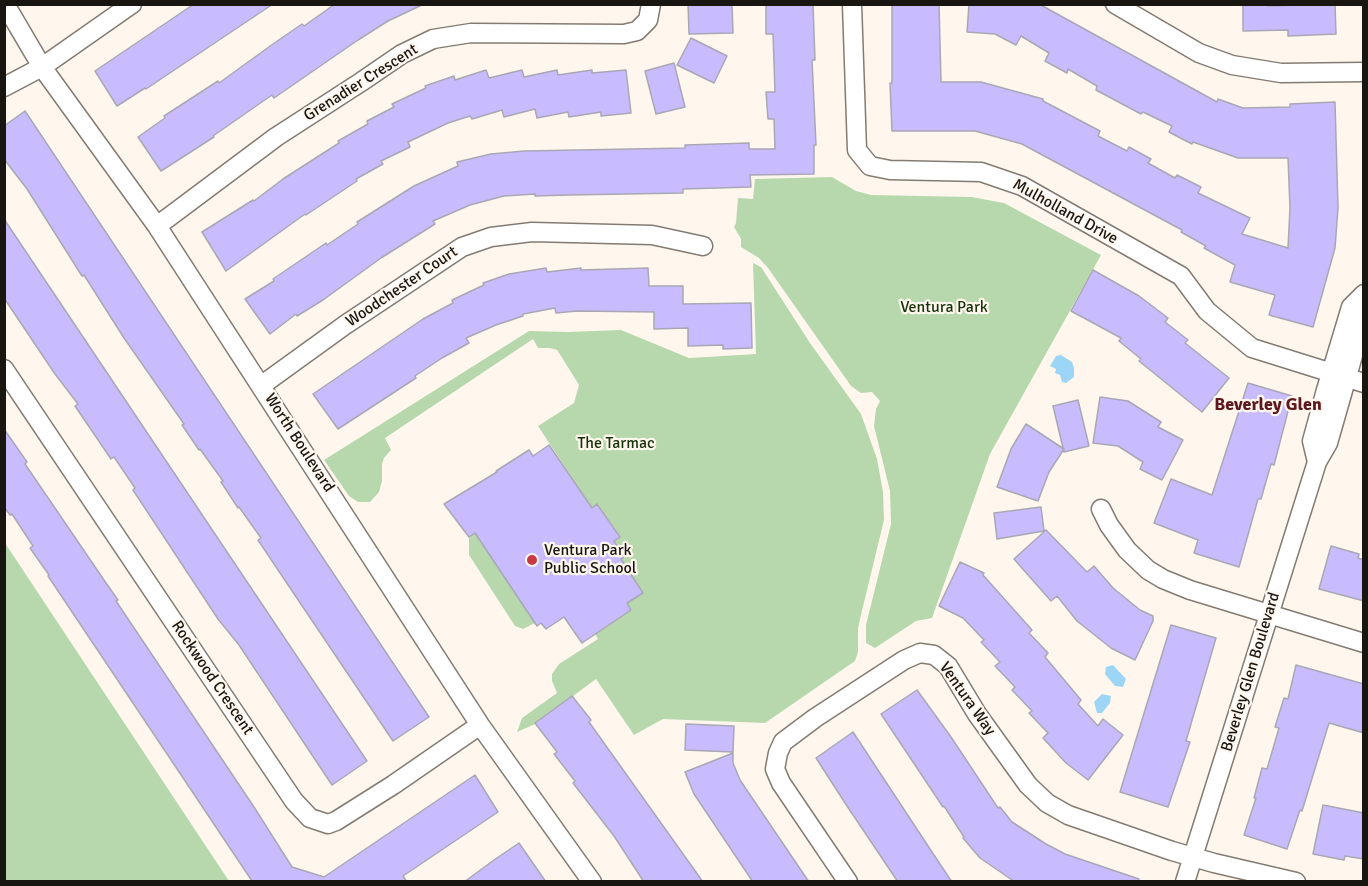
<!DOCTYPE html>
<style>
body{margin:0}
#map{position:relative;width:1368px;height:886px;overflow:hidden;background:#fff7ee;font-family:Signika,sans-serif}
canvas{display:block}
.frame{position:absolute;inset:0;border:6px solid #191612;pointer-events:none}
</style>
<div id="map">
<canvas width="1368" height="886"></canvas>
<div class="frame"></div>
</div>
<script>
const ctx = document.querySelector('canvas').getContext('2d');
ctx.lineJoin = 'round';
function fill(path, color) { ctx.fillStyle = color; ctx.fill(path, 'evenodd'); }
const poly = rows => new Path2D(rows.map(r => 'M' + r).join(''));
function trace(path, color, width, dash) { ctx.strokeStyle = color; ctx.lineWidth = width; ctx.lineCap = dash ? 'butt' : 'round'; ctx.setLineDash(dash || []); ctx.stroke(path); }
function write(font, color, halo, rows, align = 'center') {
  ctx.font = font + ' Signika,sans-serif'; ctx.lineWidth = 4.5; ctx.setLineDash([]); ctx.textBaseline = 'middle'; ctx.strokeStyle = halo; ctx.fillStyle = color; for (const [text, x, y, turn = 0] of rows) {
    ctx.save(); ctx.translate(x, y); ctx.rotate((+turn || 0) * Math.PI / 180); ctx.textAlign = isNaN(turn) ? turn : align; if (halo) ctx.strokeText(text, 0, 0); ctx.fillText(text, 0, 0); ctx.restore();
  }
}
fill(poly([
 [832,177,856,191,871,195,972,197,1004,203,1101,255,990,454,932,618,916,621,875,648,866,643,866,625,891,524,890,491,874,426,876,409,880,401,872,392,861,393,851,386,768,268,759,258,741,247,741,239,734,227,736,223,738,198,753,199,755,179],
 [753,263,761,267,810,343,861,414,877,459,883,492,884,520,860,619,858,629,858,652,855,661,765,723,663,719,634,735,596,679,535,724,517,732,522,718,557,693,552,681,552,674,559,664,598,639,595,634,631,610,627,603,643,593,621,559,624,556,614,541,620,536,598,504,592,508,538,426,574,403,579,385,561,356,557,350,550,348,538,348,533,339,385,438,391,450,384,458,382,464,382,481,379,492,370,502,358,502,349,496,324,460,529,331,567,332,621,330,689,358,756,354],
 [475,533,535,623,523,629,515,626,469,555,469,537],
 [4,543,5,543,229,881,5,881]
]), '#b7d8ad');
fill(poly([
 [1061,355,1072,362,1074,368,1074,377,1066,383,1062,382,1060,375,1055,373,1056,369,1050,366,1056,356],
 [1113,665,1126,679,1123,687,1115,686,1105,674,1106,667],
 [1102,694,1111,696,1110,703,1102,713,1097,713,1094,702]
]), '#9dd5f6');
const building = poly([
 [194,4,273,4,146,89,145,88,117,106,95,71,194,4],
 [335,4,424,4,388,21,358,40,274,98,272,95,213,136,214,137,161,171,138,137,165,118,164,116,218,81,219,83,273,44,302,24,304,26,335,4],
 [688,4,732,4,733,33,689,34,688,4],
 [766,4,813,4,815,60,812,60,816,145,814,145,814,174,750,175,751,187,683,189,683,193,569,195,535,196,535,194,504,196,470,205,433,221,435,224,381,258,323,300,297,316,296,314,270,334,245,299,274,281,273,279,326,243,327,245,358,224,357,222,414,186,458,166,457,162,491,154,524,151,685,148,685,145,749,143,749,149,775,149,774,119,768,119,766,92,775,92,773,34,766,34,766,4],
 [892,4,939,4,941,82,981,82,1043,99,1043,101,1100,131,1098,136,1127,151,1129,147,1151,159,1148,163,1175,178,1177,175,1201,187,1198,193,1250,218,1242,234,1288,248,1290,208,1288,158,1238,158,1193,142,1192,144,1169,132,1172,126,1143,112,1141,114,1096,90,1097,86,1068,69,1067,73,1045,61,1049,53,1021,36,1016,45,995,34,967,32,969,4,1039,4,1217,102,1218,99,1243,108,1290,107,1290,104,1335,102,1338,208,1335,248,1313,327,1269,315,1275,295,1230,282,1235,265,1204,248,1206,246,1181,232,1182,230,1022,144,975,131,892,131,890,83,892,83,892,4],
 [1243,4,1268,4,1268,6,1335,4,1336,34,1288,36,1288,30,1243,31,1243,4],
 [691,38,727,56,714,83,677,65,691,38],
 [674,63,685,107,656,114,645,71,674,63],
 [486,70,489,78,522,70,524,77,557,70,558,75,592,70,592,73,626,70,631,113,601,116,601,112,569,117,568,112,537,118,535,109,504,117,502,110,472,119,470,116,448,123,408,142,410,147,381,161,383,164,356,179,357,181,306,215,305,214,226,271,202,232,253,200,254,201,283,179,339,143,338,141,368,124,367,121,394,107,392,104,426,88,425,86,454,76,455,80,486,70],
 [25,111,429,717,393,741,276,567,258,540,261,538,239,507,238,508,221,482,223,481,200,449,199,450,182,425,184,424,124,338,84,275,82,276,27,189,4,159,4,126,25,111],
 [4,219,367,761,332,785,239,645,218,619,133,490,135,488,114,457,111,459,75,406,78,404,55,374,4,298,4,219],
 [546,268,547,272,581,268,581,270,648,268,649,286,683,286,683,304,751,303,752,348,723,349,723,345,688,346,688,328,654,329,654,312,577,311,556,313,555,308,523,314,523,316,496,325,466,338,469,343,442,358,415,376,416,378,338,429,313,394,423,319,453,303,452,300,484,285,483,283,509,274,546,268],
 [1093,270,1139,296,1168,318,1165,322,1188,340,1185,343,1229,378,1202,412,1139,361,1141,359,1119,341,1121,338,1071,311,1093,270],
 [1248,383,1292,396,1274,465,1271,464,1261,499,1258,499,1239,567,1194,553,1198,540,1154,523,1171,479,1212,495,1248,383],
 [1100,397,1128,401,1161,422,1158,427,1183,440,1162,480,1140,469,1143,462,1118,446,1093,443,1100,397],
 [1078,400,1089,446,1064,452,1053,406,1078,400],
 [1026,424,1064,449,1049,472,1038,501,997,487,1011,449,1026,424],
 [4,429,27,462,25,464,106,583,118,600,116,601,254,807,292,867,324,877,475,775,498,812,403,876,407,882,252,881,48,576,49,575,30,548,33,546,12,514,10,515,4,507,4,429],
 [549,445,592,508,597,504,620,537,614,541,624,557,621,559,643,593,627,603,631,610,582,643,564,617,546,629,541,623,537,626,475,533,469,537,444,504,497,472,496,471,529,450,533,456,549,445],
 [1041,507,1044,531,997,539,994,513,1041,507],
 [1046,530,1087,572,1094,566,1113,588,1140,610,1153,616,1153,621,1135,660,1111,648,1077,621,1057,596,1051,601,1014,559,1046,530],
 [1331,546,1359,554,1358,558,1364,560,1364,601,1319,589,1331,546],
 [960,562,984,573,983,575,1032,630,1029,633,1048,653,1045,657,1081,700,1078,704,1098,726,1103,719,1123,735,1088,780,1066,763,1043,738,1048,733,1029,713,1032,711,1012,690,1015,687,995,666,1000,662,981,642,984,640,963,618,939,606,960,562],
 [1171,625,1216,638,1186,741,1190,742,1168,807,1120,792,1171,625],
 [1296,665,1364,684,1364,733,1329,723,1302,811,1300,810,1287,849,1244,835,1256,798,1254,798,1262,768,1267,769,1279,728,1275,727,1284,698,1288,699,1296,665],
 [917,690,951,737,998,808,1000,807,1012,822,1046,844,1065,854,1139,879,1138,882,1015,882,980,858,963,838,964,837,944,806,943,807,881,714,917,690],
 [572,696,591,720,589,722,703,882,644,882,614,836,573,783,575,781,554,754,557,752,535,723,572,696],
 [686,724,734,726,733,752,685,750,686,724],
 [853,732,930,849,952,882,898,882,847,806,816,758,853,732],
 [733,753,733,763,740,780,809,882,753,882,694,794,685,772,733,753],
 [1323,805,1364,813,1364,859,1345,856,1344,860,1313,854,1323,805],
 [519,843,546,882,464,882,494,860,519,843]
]);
fill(building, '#c9bcfe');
trace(building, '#a9a7b4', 1.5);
const minor = poly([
 [5,4,42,67,157,226,480,725,592,882],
 [852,4,857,150,870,166,890,170,981,172,1022,186,1181,276,1207,311,1252,348,1364,383],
 [1115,4,1199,53,1232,65,1281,73,1364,72],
 [4,87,42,67,132,4],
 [157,226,276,137,361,82,402,54,433,39,471,33,624,34,637,31,648,20,651,4],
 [4,369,294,801,310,818,328,824,336,821,393,785,480,725],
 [262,385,345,325,462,247,491,237,532,232,652,235,703,246],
 [1317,462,1312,441,1326,390,1351,307,1364,294],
 [1101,509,1109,525,1127,550,1148,570,1163,579,1190,590,1364,643],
 [848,882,781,783,775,769,778,753,783,742,815,718,904,660,920,653,934,655,948,666,977,714,1028,785,1047,803,1068,815,1172,851,1214,863,1296,882],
 [1185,882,1317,462,1328,443,1364,317]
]);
trace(minor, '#837b71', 21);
trace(minor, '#fff', 18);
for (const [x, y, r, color] of [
 [532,560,6,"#c93944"]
]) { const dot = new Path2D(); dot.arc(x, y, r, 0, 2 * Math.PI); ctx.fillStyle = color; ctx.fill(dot); trace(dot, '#fff7ee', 2); }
write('16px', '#191612', '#fff7ee', [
 ["Grenadier Crescent",361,83,-32],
 ["Mulholland Drive",1065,212,29],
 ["Woodchester Court",402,287,-34],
 ["Worth Boulevard",299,443,57],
 ["Beverley Glen Boulevard",1251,672,-73],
 ["Rockwood Crescent",212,678,56],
 ["Ventura Way",967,699,55]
]);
write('16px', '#15320a', '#fff7ee', [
 ["Ventura Park",944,308],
 ["The Tarmac",616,444]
]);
write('16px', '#191612', '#fff7ee', [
 ["Ventura Park",544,551],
 ["Public School",544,569]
], 'left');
write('bold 18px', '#5e191e', '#fff7ee', [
 ["Beverley Glen",1268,405]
]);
</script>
